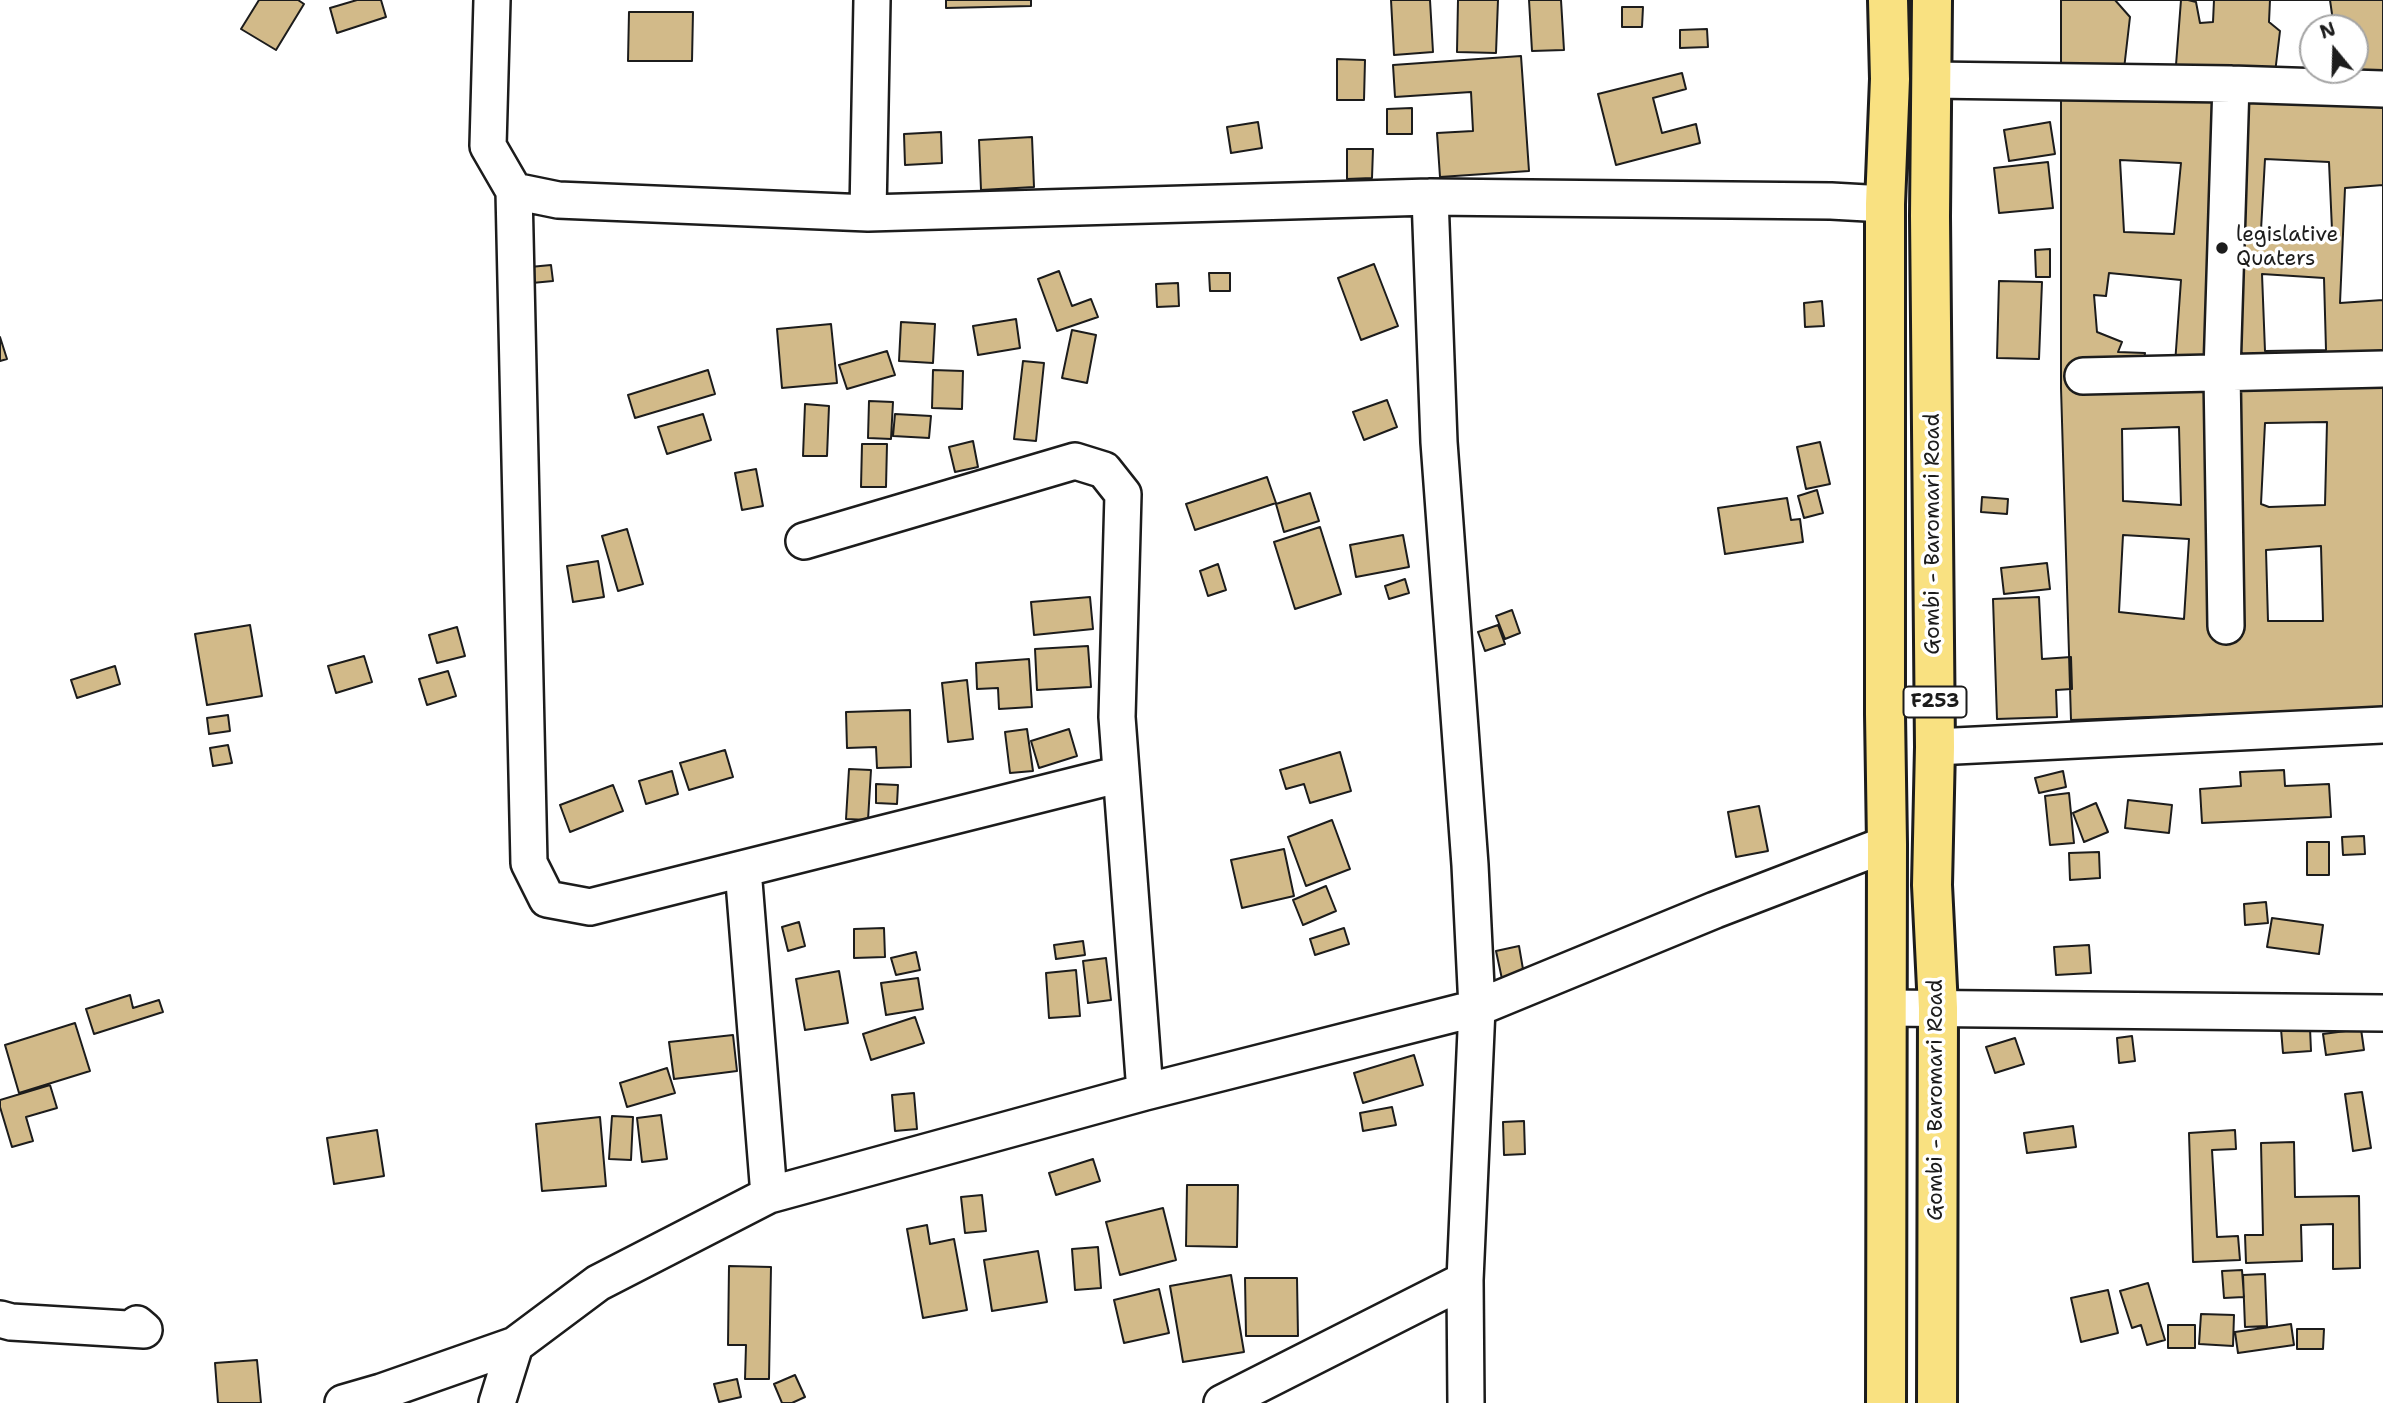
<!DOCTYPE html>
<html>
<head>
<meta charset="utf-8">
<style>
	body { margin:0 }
	#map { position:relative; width:2383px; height:1403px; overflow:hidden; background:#fff; font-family:"Shantell Sans",sans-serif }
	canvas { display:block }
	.north { position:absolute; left:2299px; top:14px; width:70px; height:70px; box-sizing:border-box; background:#fff; border:2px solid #a4a4a4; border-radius:50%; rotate:341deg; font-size:19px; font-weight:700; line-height:28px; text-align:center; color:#1c1c1c }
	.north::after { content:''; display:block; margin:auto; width:24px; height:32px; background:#1c1c1c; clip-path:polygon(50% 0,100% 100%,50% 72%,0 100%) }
</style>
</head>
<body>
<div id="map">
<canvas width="2383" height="1403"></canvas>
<div class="north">N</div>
</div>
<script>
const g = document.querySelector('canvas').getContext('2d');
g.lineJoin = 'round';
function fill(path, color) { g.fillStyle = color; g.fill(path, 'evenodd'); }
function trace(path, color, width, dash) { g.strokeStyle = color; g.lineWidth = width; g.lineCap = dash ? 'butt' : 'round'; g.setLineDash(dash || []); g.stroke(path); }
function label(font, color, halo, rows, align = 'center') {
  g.font = font + ' "Shantell Sans",sans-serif'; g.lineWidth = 7; g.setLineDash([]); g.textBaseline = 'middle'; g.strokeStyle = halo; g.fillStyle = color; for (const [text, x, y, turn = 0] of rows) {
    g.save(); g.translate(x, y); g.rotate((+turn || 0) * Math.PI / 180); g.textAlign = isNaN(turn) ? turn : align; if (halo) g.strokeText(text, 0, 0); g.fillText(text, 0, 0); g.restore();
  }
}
const building = new Path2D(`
	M 259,0 L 298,0 L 304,4 L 276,50 L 241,29 Z
	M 357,0 L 381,0 L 386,17 L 337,33 L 330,8 Z
	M 946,0 L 1031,0 L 1031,6 L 946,8 Z
	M 1391,0 L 1430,0 L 1433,52 L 1394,55 Z
	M 1458,0 L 1498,0 L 1496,53 L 1457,52 Z
	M 1529,0 L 1561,0 L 1564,50 L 1532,51 Z
	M 2061,0 L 2383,0 L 2383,708 L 2071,720 L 2061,388 ZM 2313,28 L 2355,28 L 2355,70 L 2313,70 Z
	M 2115,0 L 2181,0 L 2176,65 L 2124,69 L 2130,17 Z
	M 2188,0 L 2214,0 L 2213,22 L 2200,23 L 2196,2 Z
	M 2270,0 L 2330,0 L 2334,28 L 2313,28 L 2313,68 L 2275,73 L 2280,31 L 2269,22 Z
	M 1622,7 L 1643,7 L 1642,27 L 1622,27 Z
	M 629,12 L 693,12 L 692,61 L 628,61 Z
	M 1707,29 L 1708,47 L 1680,48 L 1680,30 Z
	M 1521,56 L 1529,171 L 1440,177 L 1437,133 L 1473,131 L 1471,92 L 1395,97 L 1393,65 Z
	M 1337,59 L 1365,60 L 1364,100 L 1337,100 Z
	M 1682,73 L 1686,89 L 1653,98 L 1662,133 L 1696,124 L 1700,143 L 1616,165 L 1598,94 Z
	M 1412,108 L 1412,134 L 1387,134 L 1387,109 Z
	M 1258,122 L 1262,148 L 1231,153 L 1227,127 Z
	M 2050,122 L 2055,154 L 2009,161 L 2004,130 Z
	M 941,132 L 942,163 L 905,165 L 904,134 Z
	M 1032,137 L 1034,187 L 981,190 L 979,140 Z
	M 1347,149 L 1373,149 L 1372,178 L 1347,179 Z
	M 2265,159 L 2329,162 L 2332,230 L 2261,230 Z
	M 2120,160 L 2181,163 L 2174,234 L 2124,232 Z
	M 2048,162 L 2053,208 L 1999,213 L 1994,168 Z
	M 2383,185 L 2383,300 L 2340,303 L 2345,188 Z
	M 2050,249 L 2050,277 L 2036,277 L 2035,250 Z
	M 1374,264 L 1398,326 L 1361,340 L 1338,278 Z
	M 551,265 L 553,281 L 532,283 L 530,267 Z
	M 1059,271 L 1072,306 L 1091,299 L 1098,317 L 1057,331 L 1038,279 Z
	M 1209,273 L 1230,273 L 1230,291 L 1210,291 Z
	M 2109,273 L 2181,280 L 2175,364 L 2143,367 L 2145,353 L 2118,352 L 2122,342 L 2097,332 L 2094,295 L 2106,296 Z
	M 2262,274 L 2324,278 L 2326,350 L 2265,351 Z
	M 1999,281 L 2042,282 L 2039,359 L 1997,358 Z
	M 1178,283 L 1179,306 L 1157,307 L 1156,284 Z
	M 1822,301 L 1824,326 L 1805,327 L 1804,303 Z
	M 1016,319 L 1020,348 L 978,355 L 973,326 Z
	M 901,322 L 935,324 L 933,363 L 899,361 Z
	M 831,324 L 837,383 L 782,388 L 777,329 Z
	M 1072,330 L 1096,335 L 1087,383 L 1062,378 Z
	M 0,337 L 7,359 L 0,361 Z
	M 887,351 L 895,375 L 847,389 L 839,365 Z
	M 1023,361 L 1044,363 L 1036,441 L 1014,439 Z
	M 708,370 L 715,394 L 635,418 L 628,395 Z
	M 933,370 L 963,371 L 962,409 L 932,408 Z
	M 1387,400 L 1397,427 L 1364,440 L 1353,412 Z
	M 869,401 L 893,402 L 891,439 L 868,438 Z
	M 805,404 L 829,406 L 827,456 L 803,456 Z
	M 703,414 L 711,440 L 667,454 L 658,427 Z
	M 895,414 L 931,416 L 929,438 L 893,436 Z
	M 2327,422 L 2325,505 L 2269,507 L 2261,504 L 2265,423 Z
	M 2179,427 L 2181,505 L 2123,501 L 2122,429 Z
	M 973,441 L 978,467 L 955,472 L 949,447 Z
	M 1820,442 L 1830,484 L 1806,489 L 1797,447 Z
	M 862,444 L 887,444 L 886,487 L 861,487 Z
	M 756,469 L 763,506 L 742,510 L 735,473 Z
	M 1267,477 L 1276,503 L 1195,530 L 1186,504 Z
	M 1817,490 L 1823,513 L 1804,518 L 1798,496 Z
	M 1310,493 L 1319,521 L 1284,532 L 1276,504 Z
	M 1982,497 L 2008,499 L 2007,514 L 1981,512 Z
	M 1787,498 L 1791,520 L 1800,519 L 1803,542 L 1725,554 L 1718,508 Z
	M 1320,527 L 1341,594 L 1295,609 L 1274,542 Z
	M 627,529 L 643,584 L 618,591 L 602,536 Z
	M 1403,535 L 1409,567 L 1356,577 L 1350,545 Z
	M 2123,535 L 2189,539 L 2184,619 L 2119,612 Z
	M 2321,546 L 2323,621 L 2268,621 L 2266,550 Z
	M 598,561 L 604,597 L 573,602 L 567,566 Z
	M 2047,563 L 2050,589 L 2004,594 L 2001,568 Z
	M 1218,564 L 1226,590 L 1208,596 L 1200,571 Z
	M 1405,579 L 1409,593 L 1389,599 L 1385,586 Z
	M 1090,597 L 1093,629 L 1034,635 L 1031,602 Z
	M 2039,597 L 2042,659 L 2071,657 L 2072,689 L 2056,690 L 2057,717 L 1997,719 L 1993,599 Z
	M 1512,610 L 1520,633 L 1505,639 L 1496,616 Z
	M 250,625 L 262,696 L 207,705 L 195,634 Z
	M 1498,625 L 1505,644 L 1485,651 L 1478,632 Z
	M 457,627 L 465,656 L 437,663 L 429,635 Z
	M 1088,646 L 1091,687 L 1037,690 L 1035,649 Z
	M 364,656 L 372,682 L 336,693 L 328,666 Z
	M 1029,659 L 1032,707 L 999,709 L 998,688 L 977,689 L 976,663 Z
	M 115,666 L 120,684 L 77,698 L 71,680 Z
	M 448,671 L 456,696 L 427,705 L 419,679 Z
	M 967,680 L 973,739 L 948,742 L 942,683 Z
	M 910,710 L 911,767 L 877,768 L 876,747 L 847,748 L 846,712 Z
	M 228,715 L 230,731 L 209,734 L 207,718 Z
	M 1027,729 L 1033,771 L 1010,773 L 1005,732 Z
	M 1069,729 L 1077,756 L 1039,768 L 1031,741 Z
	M 228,745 L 232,763 L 213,766 L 210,748 Z
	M 725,750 L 733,777 L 689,790 L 680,763 Z
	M 1340,752 L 1351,791 L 1310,803 L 1304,784 L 1286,789 L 1280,770 Z
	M 849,769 L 871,770 L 868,820 L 846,819 Z
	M 2284,770 L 2285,786 L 2329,784 L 2331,817 L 2202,823 L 2200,789 L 2241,786 L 2240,772 Z
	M 672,771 L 678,794 L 646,804 L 639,781 Z
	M 2063,771 L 2066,787 L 2039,793 L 2035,778 Z
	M 876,784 L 898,785 L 897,804 L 876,803 Z
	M 613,785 L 623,811 L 570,832 L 560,805 Z
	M 2069,793 L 2074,843 L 2050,845 L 2045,796 Z
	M 2128,800 L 2172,805 L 2169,833 L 2125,828 Z
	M 2096,803 L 2108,832 L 2084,842 L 2073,813 Z
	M 1759,806 L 1768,851 L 1736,857 L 1728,812 Z
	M 1332,820 L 1350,869 L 1306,886 L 1288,837 Z
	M 2364,836 L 2365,854 L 2343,855 L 2342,837 Z
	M 2307,842 L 2329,842 L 2329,875 L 2307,875 Z
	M 1284,849 L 1294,896 L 1242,908 L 1231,860 Z
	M 2099,852 L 2100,878 L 2070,880 L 2069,853 Z
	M 1326,886 L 1336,911 L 1303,925 L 1293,900 Z
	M 2266,902 L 2268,923 L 2245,925 L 2244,904 Z
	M 2272,918 L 2323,925 L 2319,954 L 2267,947 Z
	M 799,922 L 805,946 L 788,951 L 782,927 Z
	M 884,928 L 885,957 L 854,958 L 854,929 Z
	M 1344,928 L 1349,944 L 1315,955 L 1310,939 Z
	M 1083,941 L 1085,955 L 1056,959 L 1054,945 Z
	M 2089,945 L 2091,973 L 2056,975 L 2054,947 Z
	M 1519,946 L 1524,975 L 1502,979 L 1496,951 Z
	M 916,952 L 920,970 L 896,975 L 891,958 Z
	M 1106,958 L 1111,1000 L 1088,1003 L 1083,961 Z
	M 1076,970 L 1080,1016 L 1049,1018 L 1046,973 Z
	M 839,971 L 848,1023 L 805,1030 L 796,979 Z
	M 918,978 L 923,1009 L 886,1015 L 881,983 Z
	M 130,995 L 133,1008 L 159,1000 L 163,1012 L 94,1034 L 86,1009 Z
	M 915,1017 L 924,1043 L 871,1060 L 863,1034 Z
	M 75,1023 L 90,1071 L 19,1093 L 5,1045 Z
	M 2310,1028 L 2311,1051 L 2283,1053 L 2281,1029 Z
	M 2361,1029 L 2364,1050 L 2326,1055 L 2323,1034 Z
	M 733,1035 L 737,1071 L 674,1079 L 669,1042 Z
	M 2132,1036 L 2135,1061 L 2119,1063 L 2117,1038 Z
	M 2015,1038 L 2024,1064 L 1995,1073 L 1986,1047 Z
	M 1414,1055 L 1423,1085 L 1363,1103 L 1354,1073 Z
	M 667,1068 L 675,1093 L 627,1107 L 620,1083 Z
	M 50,1085 L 57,1108 L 26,1117 L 33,1141 L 12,1147 L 0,1107 L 0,1100 Z
	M 2362,1092 L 2371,1148 L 2353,1151 L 2345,1094 Z
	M 914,1093 L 917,1129 L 895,1131 L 892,1095 Z
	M 1392,1107 L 1396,1125 L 1363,1131 L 1360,1113 Z
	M 661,1115 L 667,1159 L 642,1162 L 637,1118 Z
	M 612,1116 L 633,1117 L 631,1160 L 609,1159 Z
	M 600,1117 L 606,1186 L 542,1191 L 536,1124 Z
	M 1524,1121 L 1525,1154 L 1504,1155 L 1503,1122 Z
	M 2073,1126 L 2076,1147 L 2027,1153 L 2024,1133 Z
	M 377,1130 L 384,1176 L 334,1184 L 327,1138 Z
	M 2235,1130 L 2236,1149 L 2212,1150 L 2217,1237 L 2238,1236 L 2240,1260 L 2193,1262 L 2189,1133 Z
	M 2294,1142 L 2295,1197 L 2359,1196 L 2360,1268 L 2333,1269 L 2333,1224 L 2301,1225 L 2302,1261 L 2246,1263 L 2245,1235 L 2263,1235 L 2261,1143 Z
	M 1093,1159 L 1100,1181 L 1056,1195 L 1049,1173 Z
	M 1187,1185 L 1238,1185 L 1237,1247 L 1186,1246 Z
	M 982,1195 L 986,1231 L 965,1233 L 961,1197 Z
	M 1163,1208 L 1176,1260 L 1120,1275 L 1106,1222 Z
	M 927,1225 L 930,1244 L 954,1239 L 967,1310 L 923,1318 L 907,1229 Z
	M 1098,1247 L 1101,1288 L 1075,1290 L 1072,1249 Z
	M 1038,1251 L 1047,1302 L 992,1311 L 984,1260 Z
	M 729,1266 L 771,1267 L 769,1379 L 745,1379 L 746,1345 L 728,1345 Z
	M 2242,1270 L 2244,1297 L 2224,1298 L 2222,1271 Z
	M 2265,1274 L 2267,1326 L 2245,1327 L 2243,1275 Z
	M 1231,1275 L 1244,1352 L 1183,1362 L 1170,1286 Z
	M 1245,1278 L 1297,1278 L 1298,1336 L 1246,1336 Z
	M 2148,1283 L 2165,1340 L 2147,1345 L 2141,1325 L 2132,1328 L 2120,1291 Z
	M 1159,1289 L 1169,1333 L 1124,1343 L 1114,1300 Z
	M 2108,1290 L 2118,1333 L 2081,1342 L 2071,1298 Z
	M 2201,1314 L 2234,1315 L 2233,1346 L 2199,1344 Z
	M 2291,1324 L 2294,1345 L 2238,1353 L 2235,1332 Z
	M 2168,1325 L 2195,1325 L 2195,1348 L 2168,1348 Z
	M 2297,1329 L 2324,1329 L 2323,1349 L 2297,1349 Z
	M 257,1360 L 261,1403 L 218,1403 L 215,1363 Z
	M 795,1375 L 805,1397 L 792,1403 L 782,1403 L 774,1384 Z
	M 737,1379 L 741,1397 L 719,1402 L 714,1384 Z`);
const minor = new Path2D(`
	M 492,0 L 488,146 L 514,191 L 558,200 L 868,213 L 1430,197 L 1831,201 L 1885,204
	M 1931,80 L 2231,84 L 2383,89
	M 514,191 L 529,863 L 547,899 L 590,907 L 1121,774
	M 1430,197 L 1439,442 L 1470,865 L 1477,1008 L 1465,1280 L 1466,1403
	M 868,213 L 872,0
	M 2083,376 L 2383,369
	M 804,541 L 1075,461 L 1104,470 L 1123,494 L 1117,717 L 1145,1092
	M 2226,626 L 2222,372 L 2231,84
	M 1935,747 L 2383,725
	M 743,869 L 769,1195
	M 1887,1008 L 2383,1013
	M 0,1319 L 11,1322 L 144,1330 L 137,1324
	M 343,1403 L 381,1392 L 515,1345 L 598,1283 L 769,1195 L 1145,1092 L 1477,1008 L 1715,910 L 1887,844
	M 497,1403 L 515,1345
	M 1222,1403 L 1465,1280`);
const primary = new Path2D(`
	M 1932,0 L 1930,216 L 1935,747 L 1932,885 L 1938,1008 L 1937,1403
	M 1886,1403 L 1887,844 L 1885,714 L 1885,204 L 1890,79 L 1888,0`);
const markers = [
	[2222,248,7,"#1c1c1c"]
];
const shields = [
	[1935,702,63]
];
const shieldNames = [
	["F253",1935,702]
];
const poiNames = [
	["legislative",2236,236],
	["Quaters",2236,260]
];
const streetNames = [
	["Gombi - Baromari Road",1934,534,-90],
	["Gombi - Baromari Road",1937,1100,-90]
];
fill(building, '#d2ba89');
trace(building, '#1c1c1c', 2);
trace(minor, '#1c1c1c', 40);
trace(primary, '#1c1c1c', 44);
trace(minor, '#fff', 35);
trace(primary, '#f9e181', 38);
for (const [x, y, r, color] of markers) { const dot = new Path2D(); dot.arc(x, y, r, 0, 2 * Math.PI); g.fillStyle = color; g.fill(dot); trace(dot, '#fff', 2.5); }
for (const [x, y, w] of shields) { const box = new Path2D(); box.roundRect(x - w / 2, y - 15.5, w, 31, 5); g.fillStyle = '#fff'; g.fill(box); trace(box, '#1c1c1c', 2); }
label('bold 19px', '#1c1c1c', null, shieldNames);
label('21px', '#1c1c1c', '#fff', poiNames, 'left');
label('21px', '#1c1c1c', '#fff', streetNames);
</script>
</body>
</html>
